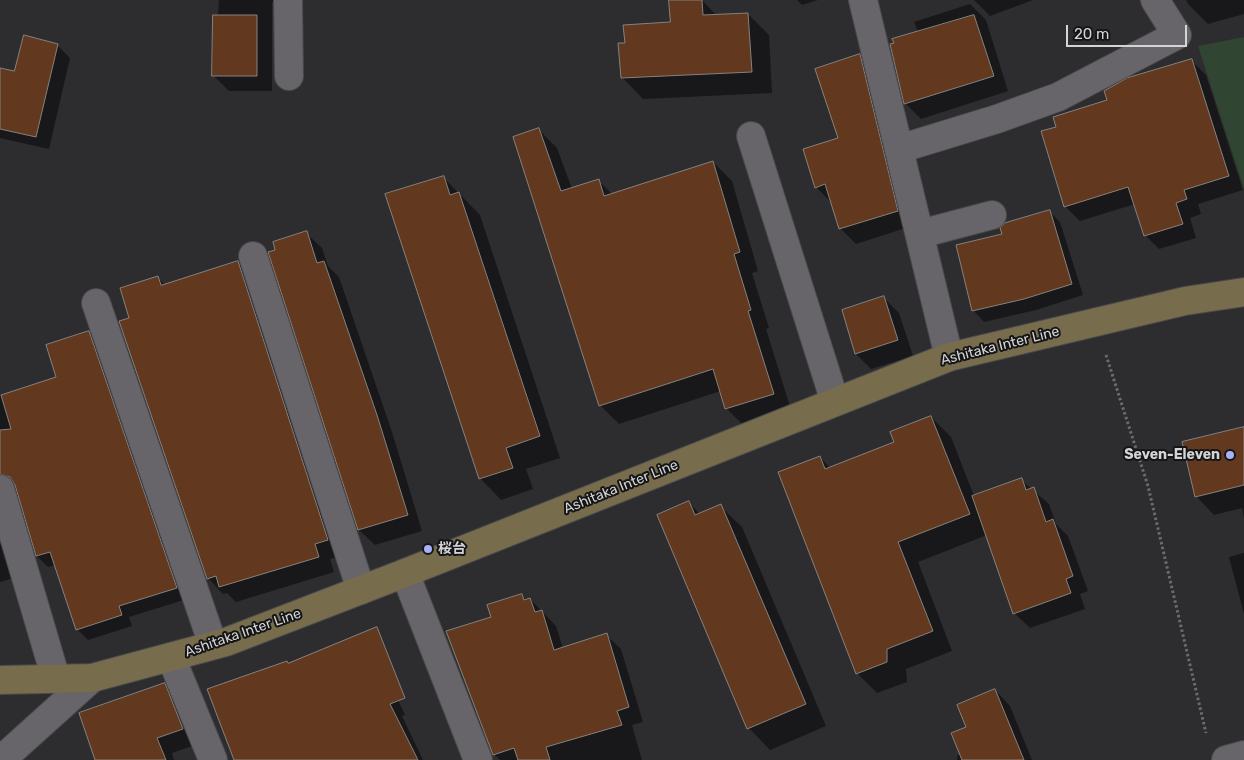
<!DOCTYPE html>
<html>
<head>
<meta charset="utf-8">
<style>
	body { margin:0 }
	#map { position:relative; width:1244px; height:760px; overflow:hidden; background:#2d2c2f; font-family:Rubik,sans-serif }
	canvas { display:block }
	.scale { position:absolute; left:1066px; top:25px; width:121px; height:22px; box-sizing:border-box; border:2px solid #d4d3d5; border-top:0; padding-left:6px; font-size:15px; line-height:18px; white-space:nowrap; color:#d4d3d5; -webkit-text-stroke:4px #151516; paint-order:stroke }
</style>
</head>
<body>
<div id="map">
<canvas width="1244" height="760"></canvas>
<div class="scale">20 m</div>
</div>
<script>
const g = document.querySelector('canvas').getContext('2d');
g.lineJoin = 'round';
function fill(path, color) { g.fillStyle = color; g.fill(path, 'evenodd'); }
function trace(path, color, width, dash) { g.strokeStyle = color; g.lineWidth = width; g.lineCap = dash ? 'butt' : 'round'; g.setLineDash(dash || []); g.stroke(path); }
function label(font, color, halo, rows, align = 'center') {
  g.font = font + ' Rubik,"Noto Sans JP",sans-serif'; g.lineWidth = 4; g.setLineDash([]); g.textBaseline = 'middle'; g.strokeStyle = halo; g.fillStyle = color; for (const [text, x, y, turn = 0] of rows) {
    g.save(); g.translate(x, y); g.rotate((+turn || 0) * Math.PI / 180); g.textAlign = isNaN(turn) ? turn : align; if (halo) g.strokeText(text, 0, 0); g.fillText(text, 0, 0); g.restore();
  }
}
const green = new Path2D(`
	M 1244,37 L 1244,189 L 1198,46 Z`);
const shadow = new Path2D(`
	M 219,0 L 283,0 L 283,2 L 272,2 L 272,91 L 229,91 L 214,76 Z
	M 702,0 L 717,16 L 748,14 L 769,35 L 772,93 L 643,99 L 622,77 L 626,44 L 671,24 Z
	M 797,0 L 818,0 L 802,5 Z
	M 974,0 L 1033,0 L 990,16 Z
	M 1186,0 L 1244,0 L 1244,14 L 1208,24 L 1188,4 Z
	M 970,4 L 986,20 L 1008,91 L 921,119 L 905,103 L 918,32 L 914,22 Z
	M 57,45 L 70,58 L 49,149 L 0,138 L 0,69 L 14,72 Z
	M 860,56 L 875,71 L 912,226 L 856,244 L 840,228 L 831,202 L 816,187 L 840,139 Z
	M 1192,61 L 1206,75 L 1243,190 L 1198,204 L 1201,214 L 1190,218 L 1196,238 L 1159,249 L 1145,235 L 1135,204 L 1080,221 L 1065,206 L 1057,127 Z
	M 539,130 L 557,148 L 572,189 L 599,181 L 613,195 L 713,162 L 732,181 L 758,271 L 752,273 L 769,328 L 766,329 L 792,413 L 745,427 L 726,408 L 721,391 L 619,424 L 600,405 Z
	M 443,177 L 480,215 L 560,458 L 526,469 L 533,489 L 501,500 L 480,478 Z
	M 1049,211 L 1060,222 L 1083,295 L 1036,310 L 984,322 L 973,310 L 1004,235 Z
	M 306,233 L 322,248 L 328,266 L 339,277 L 392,432 L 422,531 L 375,545 L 359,530 L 270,253 Z
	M 238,263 L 253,278 L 343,555 L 330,559 L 334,572 L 236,602 L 227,593 L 223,594 L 208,578 L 131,318 L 158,278 L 165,285 Z
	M 884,298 L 899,313 L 913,356 L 871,369 L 856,354 L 843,311 Z
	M 89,332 L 100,343 L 187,599 L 129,617 L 132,626 L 88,640 L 77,629 L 55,565 L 48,567 L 37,556 L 16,485 L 8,485 L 0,489 L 0,396 L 58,378 Z
	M 931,417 L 951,437 L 974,496 L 1021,480 L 1049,504 L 1056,524 L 1068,536 L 1088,591 L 1080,594 L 1085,609 L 1030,628 L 1014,613 L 987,535 L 918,562 L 952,651 L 906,669 L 907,682 L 877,693 L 857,673 L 820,457 L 830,468 L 895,442 Z
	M 1244,428 L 1244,518 L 1242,508 L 1214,515 L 1196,496 Z
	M 689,503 L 700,514 L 720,506 L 742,527 L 826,726 L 770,750 L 749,728 Z
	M 0,520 L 17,577 L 0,582 Z
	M 1244,553 L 1244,614 L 1229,557 Z
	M 522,595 L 527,600 L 530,599 L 556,626 L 563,649 L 606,635 L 621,649 L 643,722 L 632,725 L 642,760 L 500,760 L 494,754 L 493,618 Z
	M 373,647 L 405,715 L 402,716 L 423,760 L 268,760 L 288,664 Z
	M 164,684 L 180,700 L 198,744 L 172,753 L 174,760 L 96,760 Z
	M 995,690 L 1010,706 L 1032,760 L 957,760 L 957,756 L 961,754 Z`);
const building = new Path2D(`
	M 669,0 L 702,0 L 703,15 L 748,13 L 752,72 L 621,78 L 618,43 L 625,43 L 623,25 L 670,22 Z
	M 213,15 L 257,15 L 257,76 L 212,76 Z
	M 974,15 L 994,76 L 904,104 L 890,44 L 894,43 L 892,39 Z
	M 24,35 L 58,44 L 36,137 L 0,129 L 0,68 L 14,71 Z
	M 860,54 L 898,211 L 839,229 L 825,184 L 815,188 L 803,149 L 838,138 L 815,69 Z
	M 1192,59 L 1229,176 L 1184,190 L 1187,199 L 1176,203 L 1183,224 L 1144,236 L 1128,187 L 1064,207 L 1041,131 L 1056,127 L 1053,117 L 1107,100 L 1104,91 L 1127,78 Z
	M 539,128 L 561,191 L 599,179 L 604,196 L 713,161 L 740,252 L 734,254 L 751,310 L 748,311 L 774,394 L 725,409 L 713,369 L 599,406 L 513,137 Z
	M 444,176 L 450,195 L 459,192 L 540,436 L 506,448 L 513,468 L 479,479 L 385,194 Z
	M 1050,210 L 1072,284 L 1024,299 L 972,311 L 956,245 L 1002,234 L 1000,228 L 1005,223 Z
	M 307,231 L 317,263 L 324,261 L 377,415 L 408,515 L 358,530 L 268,252 L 275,250 L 273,242 Z
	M 238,261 L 328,540 L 315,544 L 319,557 L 219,587 L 216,576 L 207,579 L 119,321 L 129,318 L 120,288 L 158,276 L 161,285 Z
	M 884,296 L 898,340 L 855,354 L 842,310 Z
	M 89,331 L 177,588 L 119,606 L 122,615 L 76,630 L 50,552 L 36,556 L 15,485 L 10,477 L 0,474 L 0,430 L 11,429 L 1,395 L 56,377 L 46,345 Z
	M 931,416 L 970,514 L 898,542 L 933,631 L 887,649 L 887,662 L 856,674 L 778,472 L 820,456 L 825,469 L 894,442 L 890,432 Z
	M 1244,427 L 1244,485 L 1195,497 L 1182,442 Z
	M 1022,478 L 1026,490 L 1034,487 L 1046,522 L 1053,519 L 1073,576 L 1066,579 L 1071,593 L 1013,614 L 972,496 Z
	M 689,501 L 695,515 L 721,504 L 806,704 L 747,729 L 657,515 Z
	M 522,594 L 524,600 L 530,598 L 535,612 L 542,610 L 554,650 L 607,633 L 629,707 L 617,711 L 622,725 L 546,747 L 550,760 L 518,760 L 514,748 L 493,755 L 446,631 L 491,617 L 487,605 Z
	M 377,627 L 405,698 L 390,704 L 418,760 L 234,760 L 207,689 L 287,661 L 288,663 Z
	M 165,683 L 183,729 L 157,738 L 166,760 L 95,760 L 79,713 Z
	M 995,689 L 1024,760 L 962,760 L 951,733 L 966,727 L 957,705 Z`);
const path = new Path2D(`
	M 1106,355 L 1148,486 L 1206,733`);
const minor = new Path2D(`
	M 288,0 L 289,76
	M 863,0 L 949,357
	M 751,136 L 835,402
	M 899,149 L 997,119 L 1058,97 L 1177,35 L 1155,0
	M 920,234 L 992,215
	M 253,256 L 361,590
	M 96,303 L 213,645
	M 0,489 L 56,679
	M 405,573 L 478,760
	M 171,657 L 213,760
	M 1,760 L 92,678
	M 1226,760 L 1244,755`);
const secondary = new Path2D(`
	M 0,680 L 92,678 L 226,642 L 405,573 L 949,357 L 1185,301 L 1244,292`);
const markers = [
	[1230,455,5,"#a9b0fc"],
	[428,549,5,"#a9b0fc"]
];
const streetNames = [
	["Ashitaka Inter Line",1000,346,-14],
	["Ashitaka Inter Line",621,487,-22],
	["Ashitaka Inter Line",243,633,-19]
];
const poiNames = [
	["Seven-Eleven",1220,455],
	["桜台",438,549,"left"]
];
fill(green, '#314632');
fill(shadow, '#0007');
fill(building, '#62391e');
trace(building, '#85827f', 1);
trace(minor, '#4a494c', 30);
trace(secondary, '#4a494c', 30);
trace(path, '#6c6b6d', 3, [2.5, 2.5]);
trace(minor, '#676569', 28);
trace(secondary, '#776d4c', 28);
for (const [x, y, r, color] of markers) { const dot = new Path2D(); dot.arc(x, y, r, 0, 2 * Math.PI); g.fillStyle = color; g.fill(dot); trace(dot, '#151516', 2); }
label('14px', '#d4d3d5', '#151516', streetNames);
label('bold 14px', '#d4d3d5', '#151516', poiNames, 'right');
</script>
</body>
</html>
